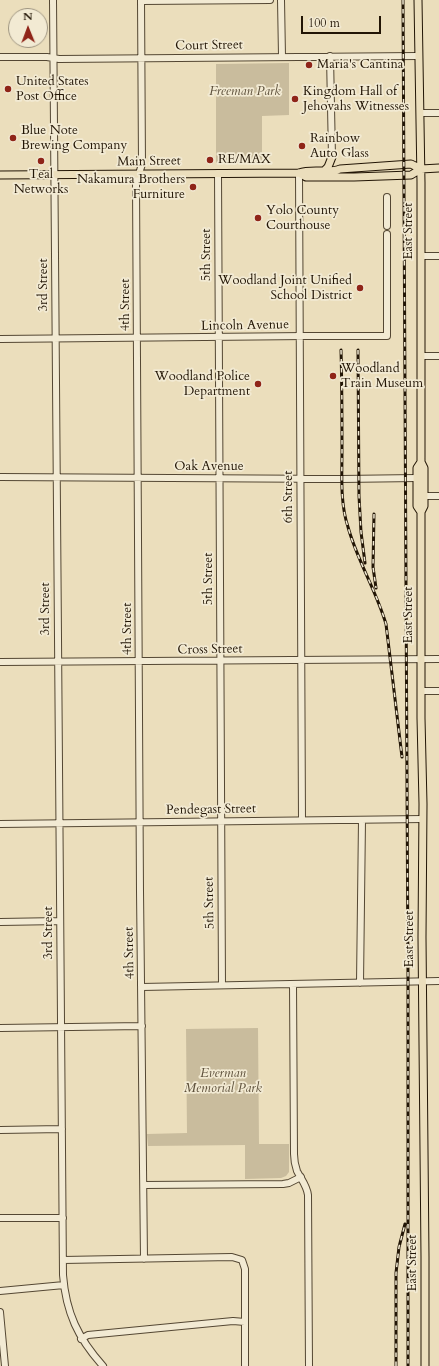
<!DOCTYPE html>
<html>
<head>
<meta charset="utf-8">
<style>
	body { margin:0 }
	#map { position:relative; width:439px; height:1366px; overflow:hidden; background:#ebdebc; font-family:Cardo,serif }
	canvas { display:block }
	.north { position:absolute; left:8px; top:8px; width:40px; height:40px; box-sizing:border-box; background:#f2ead3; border:1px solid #9f9581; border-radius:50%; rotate:359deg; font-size:11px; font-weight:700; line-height:16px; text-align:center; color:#221505 }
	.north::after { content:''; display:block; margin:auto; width:14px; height:18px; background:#8f2418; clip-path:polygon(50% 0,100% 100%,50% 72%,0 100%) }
	.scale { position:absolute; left:301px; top:16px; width:80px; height:18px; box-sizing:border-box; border:2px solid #221505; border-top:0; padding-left:5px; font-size:12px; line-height:14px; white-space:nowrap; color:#221505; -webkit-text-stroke:3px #f2ead3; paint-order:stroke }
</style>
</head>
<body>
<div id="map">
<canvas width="439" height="1366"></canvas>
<div class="north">N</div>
<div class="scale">100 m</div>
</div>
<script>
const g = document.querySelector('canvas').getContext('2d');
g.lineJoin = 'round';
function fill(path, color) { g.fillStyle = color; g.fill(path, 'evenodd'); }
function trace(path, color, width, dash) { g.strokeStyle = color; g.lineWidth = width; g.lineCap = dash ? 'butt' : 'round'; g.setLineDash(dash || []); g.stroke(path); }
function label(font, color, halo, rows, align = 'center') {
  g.font = font + ' Cardo,serif'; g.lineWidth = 3.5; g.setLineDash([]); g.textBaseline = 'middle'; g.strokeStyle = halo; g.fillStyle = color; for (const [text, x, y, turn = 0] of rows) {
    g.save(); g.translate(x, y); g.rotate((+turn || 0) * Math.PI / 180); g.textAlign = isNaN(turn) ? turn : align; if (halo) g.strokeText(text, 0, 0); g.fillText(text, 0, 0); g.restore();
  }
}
const green = new Path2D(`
	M 289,63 L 289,115 L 262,116 L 262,163 L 216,163 L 216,64 Z
	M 258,1028 L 259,1144 L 289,1144 L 289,1172 L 286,1176 L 281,1178 L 245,1179 L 245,1145 L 148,1146 L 147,1134 L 187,1133 L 186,1029 Z`);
const minor = new Path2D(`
	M 53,0 L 63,1275 C 66,1313 78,1338 103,1366
	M 141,0 L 142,164 L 136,184 L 140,891 L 144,1259
	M 281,0 L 282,56
	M 141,1 L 270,0
	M 330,56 L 332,157
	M 0,57 L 47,57 L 59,59 L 418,56
	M 420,113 L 439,113
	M 218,173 L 222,985
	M 299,173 L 302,820
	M 387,197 L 387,226
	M 421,256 L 439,256
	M 0,339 L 306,336 L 387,336 L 387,234
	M 421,356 L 439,356
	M 0,477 L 342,479 L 417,478
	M 424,496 L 439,496
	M 0,662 L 439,659
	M 421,691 L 439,691
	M 0,824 L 423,819
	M 0,922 L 60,921
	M 360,983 L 362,820
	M 293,984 L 294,1154 C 294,1160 295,1165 297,1171 C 301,1179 307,1186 308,1195 L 309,1366
	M 142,987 L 439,981
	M 0,1028 L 142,1026
	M 0,1130 L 62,1129
	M 144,1185 L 283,1184 L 289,1183 L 301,1177
	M 0,1218 L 63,1218
	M 63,1260 L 232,1257 L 242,1260 L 245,1269 L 245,1366
	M 0,1291 L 64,1285
	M 0,1312 L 5,1366
	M 81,1339 L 88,1335 L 233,1321 L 245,1322`);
const major = new Path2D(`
	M 418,0 L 421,182 L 421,462 L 424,468 L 424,506 L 421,512 L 421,718 L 423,804 L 422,937 L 425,1257 L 425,1366
	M 325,170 L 328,167 L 332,157
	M 299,173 L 306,177 L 354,177 L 411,175 L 421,169
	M 0,175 L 299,173 C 313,168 329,174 340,169 L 411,164 L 421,169 L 439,168
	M 421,462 L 417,468 L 417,506 L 421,512`);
const rail = new Path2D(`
	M 403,0 L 408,974 L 408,1366
	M 341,350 C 342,384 342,417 342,451 C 342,476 340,503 348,527 C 357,560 376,590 386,624 L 402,757
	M 358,350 L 359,496 L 361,532 L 365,563
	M 374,514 L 373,567 L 376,588
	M 396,1366 L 396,1273 L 399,1247 L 405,1224`);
const markers = [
	[309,65,4,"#8f2418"],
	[8,89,4,"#8f2418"],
	[295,99,4,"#8f2418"],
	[13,138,4,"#8f2418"],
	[302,146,4,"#8f2418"],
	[210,160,4,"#8f2418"],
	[41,161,4,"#8f2418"],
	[193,187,4,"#8f2418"],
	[258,218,4,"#8f2418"],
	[360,288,4,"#8f2418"],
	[333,376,4,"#8f2418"],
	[258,384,4,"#8f2418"]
];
const streetNames = [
	["Court Street",209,46,-1],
	["Main Street",149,162,-1],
	["East Street",409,231,-90],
	["5th Street",207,255,-90],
	["3rd Street",44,285,-90],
	["4th Street",126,305,-90],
	["Lincoln Avenue",245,326,-1],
	["Oak Avenue",209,467],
	["6th Street",289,497,-90],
	["5th Street",209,579,-90],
	["3rd Street",46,609,-90],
	["East Street",409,615,-90],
	["4th Street",128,629,-90],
	["Cross Street",210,650,-1],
	["Pendegast Street",211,810,-1],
	["5th Street",210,903,-91],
	["3rd Street",49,933,-90],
	["East Street",410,939,-90],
	["4th Street",130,953,-91],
	["East Street",413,1263,-90]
];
const poiNames = [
	["Maria's Cantina",317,65],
	["United States",16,82],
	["Post Office",16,97],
	["Kingdom Hall of",303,92],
	["Jehovahs Witnesses",303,107],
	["Blue Note",21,131],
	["Brewing Company",21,146],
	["Rainbow",310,139],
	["Auto Glass",310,154],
	["RE/MAX",218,160],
	["Teal",41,175,"center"],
	["Networks",41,190,"center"],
	["Nakamura Brothers",185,180,"right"],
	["Furniture",185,195,"right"],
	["Yolo County",266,211],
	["Courthouse",266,226],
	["Woodland Joint Unified",352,281,"right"],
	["School District",352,296,"right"],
	["Woodland",341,369],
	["Train Museum",341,384],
	["Woodland Police",250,377,"right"],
	["Department",250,392,"right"]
];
const parkNames = [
	["Freeman Park",245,92],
	["Everman",223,1074],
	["Memorial Park",223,1089]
];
fill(green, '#c9bc9d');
trace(minor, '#544733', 8);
trace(major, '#221505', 9);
trace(minor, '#f2ead3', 6);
trace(major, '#ebdebc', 7);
trace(rail, '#221505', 3);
trace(rail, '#f2ead3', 1.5, [4.5]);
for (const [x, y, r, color] of markers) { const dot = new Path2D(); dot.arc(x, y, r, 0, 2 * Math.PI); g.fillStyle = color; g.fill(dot); trace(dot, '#f2ead3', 1.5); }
label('13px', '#221505', '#f2ead3', streetNames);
label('13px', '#221505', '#f2ead3', poiNames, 'left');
label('italic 13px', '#5c4f3a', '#f2ead3', parkNames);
</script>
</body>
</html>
